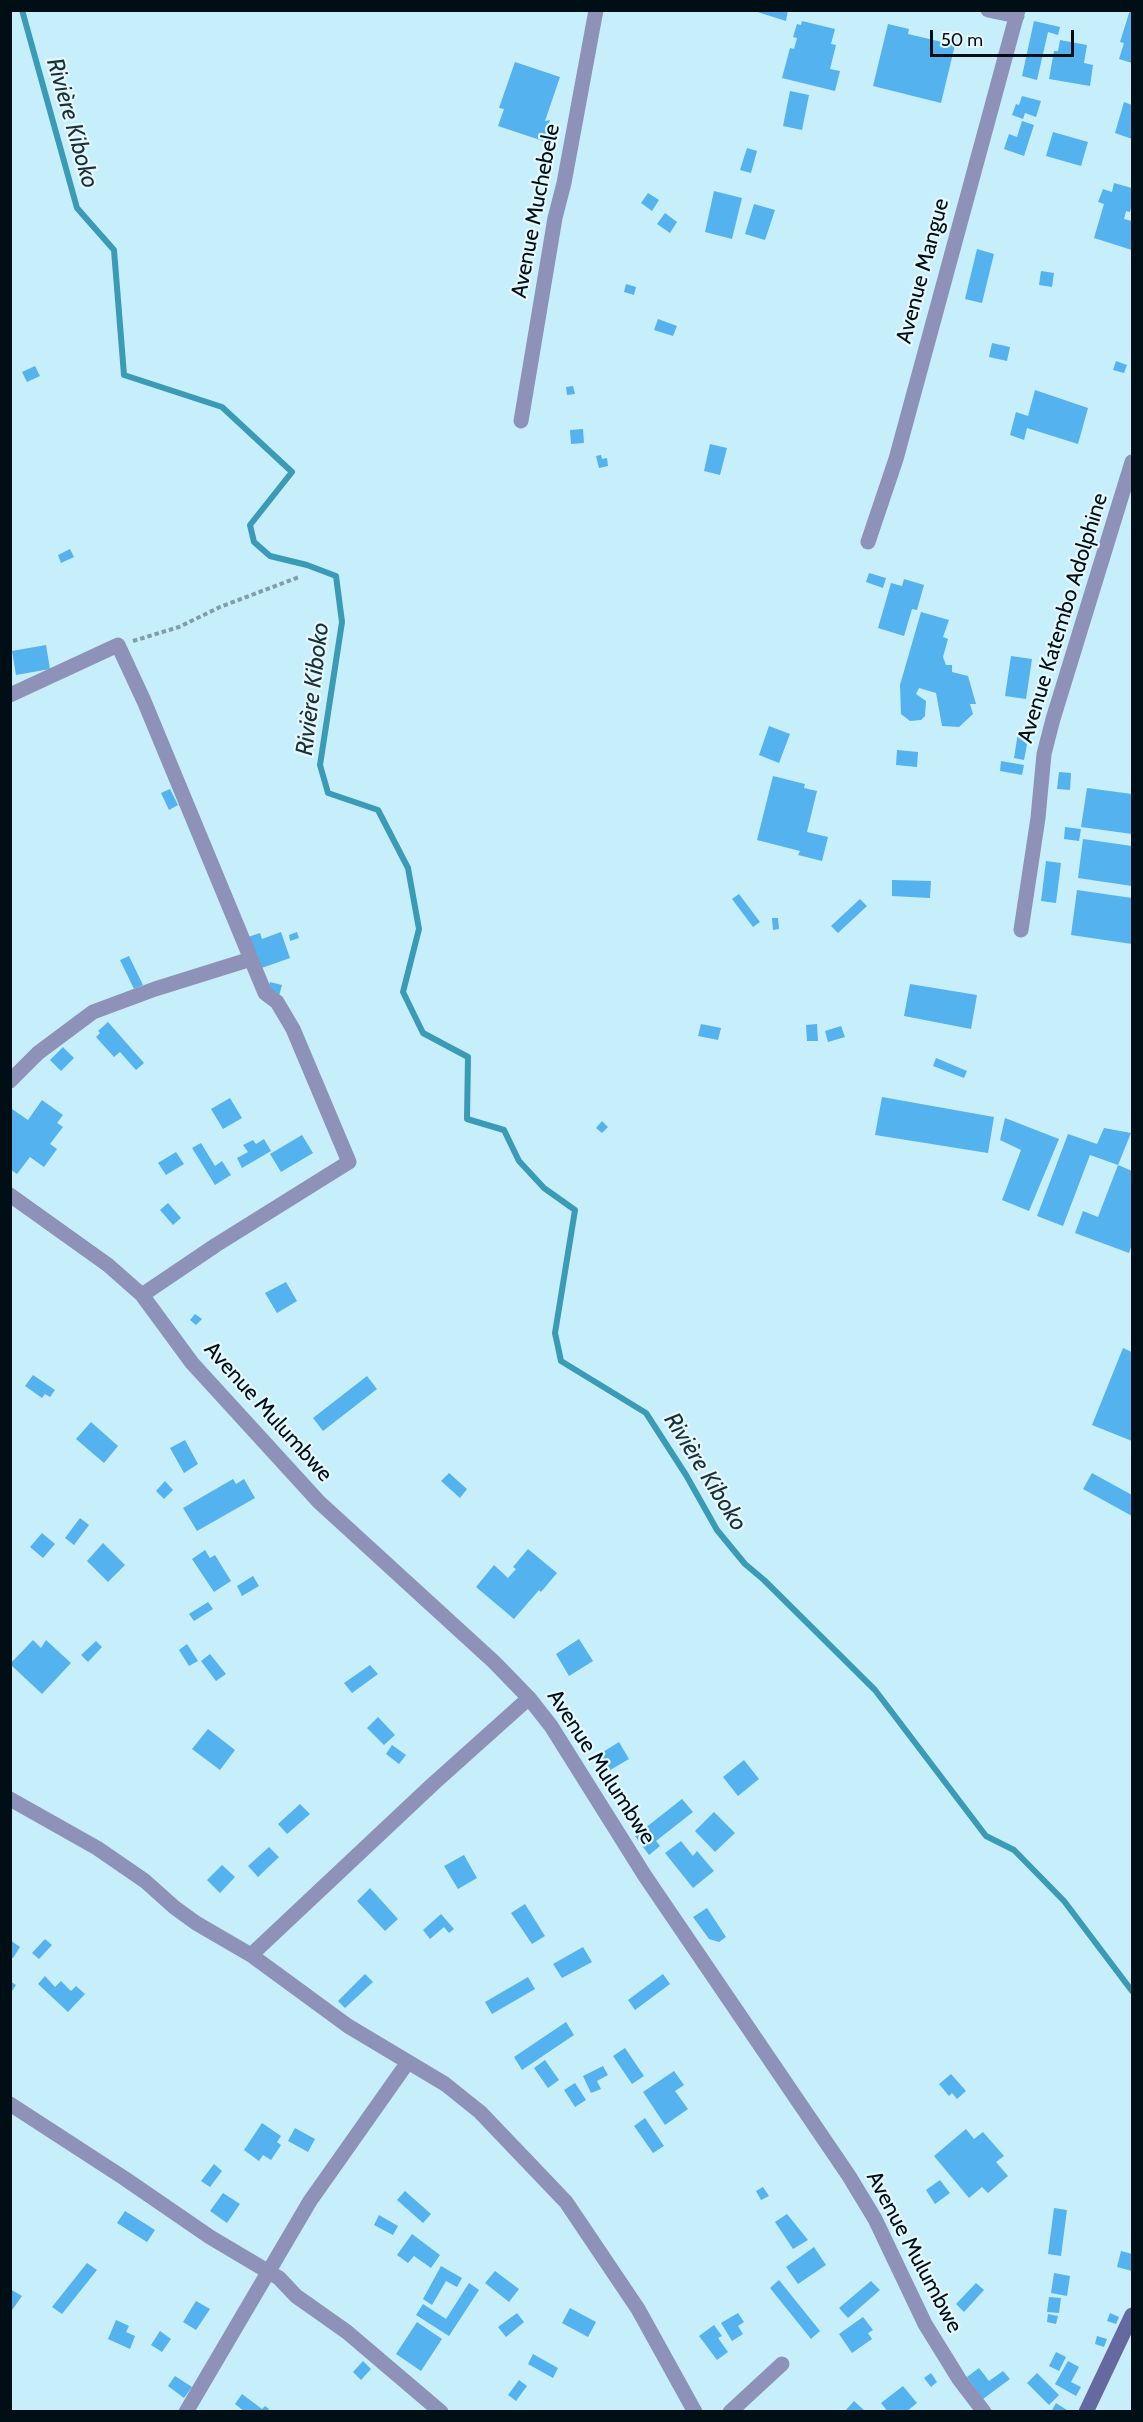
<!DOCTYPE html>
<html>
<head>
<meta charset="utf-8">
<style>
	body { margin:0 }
	#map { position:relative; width:1143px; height:2422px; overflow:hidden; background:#c7eefb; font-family:Cabin,sans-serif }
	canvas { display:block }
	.frame { position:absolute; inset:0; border:12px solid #000f16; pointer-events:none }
	.scale { position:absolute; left:930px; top:30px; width:144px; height:27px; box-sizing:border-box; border:3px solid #000f16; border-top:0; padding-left:8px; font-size:18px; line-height:21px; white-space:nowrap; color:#000f16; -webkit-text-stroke:4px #e5f8fe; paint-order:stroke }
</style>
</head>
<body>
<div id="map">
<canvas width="1143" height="2422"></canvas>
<div class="frame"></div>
<div class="scale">50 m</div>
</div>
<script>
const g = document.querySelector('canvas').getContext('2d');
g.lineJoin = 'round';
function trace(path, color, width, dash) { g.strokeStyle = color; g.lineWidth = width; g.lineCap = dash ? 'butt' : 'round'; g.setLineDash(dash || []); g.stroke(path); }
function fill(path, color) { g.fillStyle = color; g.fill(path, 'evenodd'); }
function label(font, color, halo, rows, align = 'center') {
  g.font = font + ' Cabin,sans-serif'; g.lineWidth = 4.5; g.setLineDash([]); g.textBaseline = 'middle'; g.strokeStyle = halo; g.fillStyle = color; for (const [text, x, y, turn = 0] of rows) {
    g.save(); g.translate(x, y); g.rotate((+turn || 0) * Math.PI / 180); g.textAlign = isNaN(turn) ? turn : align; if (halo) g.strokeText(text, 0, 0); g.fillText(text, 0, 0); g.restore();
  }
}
const stream = new Path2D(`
	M 22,10 L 77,208 L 114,250 L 124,375 L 222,407 L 292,472 L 250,525 L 254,542 L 270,556 L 307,565 L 336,576 L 342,622 L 320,765 L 328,793 L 378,810 L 408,868 L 419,929 L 403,992 L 423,1033 L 468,1057 L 467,1119 L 504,1130 L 519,1161 L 544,1188 L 575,1210 L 555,1333 L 561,1361 L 646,1413 L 686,1475 L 717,1530 L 745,1564 L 764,1580 L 875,1690 L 986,1836 L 1014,1850 L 1064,1901 L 1132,1991`);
const building = new Path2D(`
	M 751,10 L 788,10 L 786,21 Z
	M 1130,10 L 1132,10 L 1132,63 L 1119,59 L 1124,43 L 1120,42 Z
	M 802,21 L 835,29 L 831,44 L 836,45 L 830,69 L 840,71 L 835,91 L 782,78 L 790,48 L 794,49 L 797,38 L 793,37 L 797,24 L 801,25 Z
	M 1034,21 L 1060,27 L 1058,35 L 1048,32 L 1037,80 L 1022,76 Z
	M 888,24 L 909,29 L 908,34 L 955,45 L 941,103 L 873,86 Z
	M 1060,40 L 1087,45 L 1084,63 L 1093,65 L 1090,86 L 1049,79 L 1054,51 L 1058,51 Z
	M 515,62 L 560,77 L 545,121 L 550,120 L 543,141 L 498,126 L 504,109 L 499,108 Z
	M 790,91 L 809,95 L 802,130 L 783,126 Z
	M 1022,96 L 1041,101 L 1036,117 L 1025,113 L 1023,119 L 1012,115 L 1016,104 L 1019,105 Z
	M 1124,102 L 1132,105 L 1132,139 L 1115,133 Z
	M 1022,121 L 1034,125 L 1024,156 L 1004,149 L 1009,134 L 1017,137 Z
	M 1053,132 L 1088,142 L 1081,166 L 1046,156 Z
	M 747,148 L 757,151 L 751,173 L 740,170 Z
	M 1114,183 L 1132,188 L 1132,205 L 1130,212 L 1126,211 L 1124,219 L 1132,221 L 1132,250 L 1094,238 L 1104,204 L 1098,202 L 1103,189 L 1112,192 Z
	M 714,191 L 742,198 L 732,239 L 705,232 Z
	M 648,193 L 659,200 L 652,211 L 641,203 Z
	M 754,204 L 775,210 L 765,240 L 745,234 Z
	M 665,213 L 677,222 L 670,233 L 657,224 Z
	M 977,249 L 994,254 L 982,303 L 965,299 Z
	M 1041,271 L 1054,273 L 1052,287 L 1039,285 Z
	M 626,284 L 636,287 L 634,295 L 624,292 Z
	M 658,319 L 677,326 L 673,336 L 654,330 Z
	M 992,343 L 1010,347 L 1007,361 L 989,357 Z
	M 1116,361 L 1127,365 L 1124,373 L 1113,370 Z
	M 35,366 L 40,376 L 27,382 L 22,372 Z
	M 573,386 L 575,394 L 567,395 L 566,387 Z
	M 1035,390 L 1088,408 L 1078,444 L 1027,428 L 1024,440 L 1010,435 L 1016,412 L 1028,416 Z
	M 583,429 L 584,443 L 571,444 L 570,430 Z
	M 710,444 L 727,448 L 720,475 L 704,471 Z
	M 601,455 L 602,459 L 607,458 L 608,466 L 599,468 L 596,456 Z
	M 70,549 L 74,557 L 61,563 L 58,555 Z
	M 869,573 L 886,578 L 883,588 L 866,582 Z
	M 904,579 L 924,585 L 917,610 L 912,609 L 904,636 L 878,628 L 891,583 L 902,586 Z
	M 921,612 L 949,620 L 943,637 L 948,639 L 943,657 L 946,665 L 952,665 L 952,672 L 968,676 L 976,704 L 970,704 L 973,714 L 959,727 L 942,726 L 936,693 L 919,688 L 916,694 L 926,701 L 925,716 L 921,720 L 910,721 L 901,714 L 900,685 Z
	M 46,645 L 50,669 L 16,675 L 12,651 Z
	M 1011,656 L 1032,659 L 1026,699 L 1005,696 Z
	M 769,726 L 790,734 L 779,763 L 759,755 Z
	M 1018,733 L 1029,734 L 1024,760 L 1014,758 Z
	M 897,750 L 918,752 L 917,767 L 896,765 Z
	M 1001,761 L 1024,765 L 1022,775 L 1000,771 Z
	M 1059,772 L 1071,773 L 1070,790 L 1057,789 Z
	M 773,776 L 805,784 L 804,788 L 817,791 L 807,832 L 828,837 L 822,861 L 798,855 L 800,851 L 757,840 Z
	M 1087,788 L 1132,794 L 1132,834 L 1081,827 Z
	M 170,789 L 178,805 L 169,810 L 161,793 Z
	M 1065,827 L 1081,829 L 1079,841 L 1064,839 Z
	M 1083,839 L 1132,846 L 1132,886 L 1078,878 Z
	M 1046,861 L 1061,863 L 1056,903 L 1041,901 Z
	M 892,880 L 931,881 L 930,898 L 892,896 Z
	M 1077,890 L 1132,898 L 1132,944 L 1071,935 Z
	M 739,894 L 760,922 L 753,927 L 732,899 Z
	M 860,899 L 867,906 L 838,933 L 831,926 Z
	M 772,918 L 778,918 L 779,929 L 773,930 Z
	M 281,932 L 290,958 L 256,970 L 245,938 L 260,933 L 262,939 Z
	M 297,932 L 299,938 L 290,941 L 289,935 Z
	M 129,956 L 143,985 L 134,989 L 120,960 Z
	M 270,982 L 282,985 L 279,996 L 267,993 Z
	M 910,984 L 977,995 L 971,1029 L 904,1016 Z
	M 108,1022 L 144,1063 L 136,1070 L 120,1052 L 114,1057 L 96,1037 L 100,1033 L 98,1031 Z
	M 701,1024 L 721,1028 L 718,1040 L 698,1036 Z
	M 817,1024 L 818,1041 L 807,1041 L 806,1025 Z
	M 841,1026 L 845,1037 L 828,1042 L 825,1031 Z
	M 63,1047 L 74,1058 L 61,1071 L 50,1060 Z
	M 936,1058 L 967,1071 L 964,1078 L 933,1066 Z
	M 882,1097 L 994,1117 L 988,1153 L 875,1135 Z
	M 230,1098 L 242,1118 L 223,1129 L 211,1109 Z
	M 42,1100 L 63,1115 L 57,1123 L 63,1127 L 50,1144 L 57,1149 L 44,1167 L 30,1157 L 17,1174 L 10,1169 L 10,1141 L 12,1138 L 10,1137 L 10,1111 L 12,1109 L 28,1120 Z
	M 1005,1118 L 1059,1139 L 1029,1211 L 1002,1200 L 1021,1150 L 1000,1140 Z
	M 602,1121 L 608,1127 L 602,1133 L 596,1128 Z
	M 1104,1128 L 1131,1133 L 1118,1165 L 1090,1155 L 1063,1226 L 1037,1216 L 1068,1134 L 1097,1144 Z
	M 302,1135 L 313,1153 L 281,1172 L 270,1154 Z
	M 264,1139 L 271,1151 L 242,1168 L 237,1158 L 248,1152 L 243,1145 L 253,1140 L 256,1144 Z
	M 201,1143 L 215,1166 L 222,1161 L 231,1175 L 215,1185 L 192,1148 Z
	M 176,1152 L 184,1164 L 166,1175 L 158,1163 Z
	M 1118,1165 L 1132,1171 L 1132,1244 L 1129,1253 L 1075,1233 L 1083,1211 L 1098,1217 Z
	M 168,1203 L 181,1218 L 173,1225 L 160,1210 Z
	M 286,1282 L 297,1301 L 277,1313 L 265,1293 Z
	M 195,1314 L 202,1319 L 196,1325 L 190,1320 Z
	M 1123,1348 L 1132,1352 L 1132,1441 L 1092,1425 Z
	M 33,1375 L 55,1390 L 50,1397 L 45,1394 L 42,1398 L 25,1386 Z
	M 367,1376 L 377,1389 L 323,1431 L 313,1418 Z
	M 91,1422 L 118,1446 L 104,1463 L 76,1439 Z
	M 185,1440 L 198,1464 L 184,1473 L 170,1448 Z
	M 449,1473 L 467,1489 L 460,1498 L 441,1481 Z
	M 1092,1473 L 1132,1495 L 1132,1516 L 1083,1489 Z
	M 233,1479 L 236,1484 L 244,1479 L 255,1498 L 197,1531 L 183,1508 Z
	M 165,1481 L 173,1490 L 164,1499 L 156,1491 Z
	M 80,1518 L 89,1525 L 74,1545 L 65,1538 Z
	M 42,1533 L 55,1544 L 43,1558 L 30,1547 Z
	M 103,1543 L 125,1565 L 108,1582 L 87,1561 Z
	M 528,1549 L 557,1573 L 541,1592 L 539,1590 L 514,1619 L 476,1587 L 494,1565 L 508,1578 L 516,1569 L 513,1567 Z
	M 205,1550 L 210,1558 L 215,1555 L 231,1581 L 214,1592 L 192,1559 Z
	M 253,1576 L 259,1586 L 242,1596 L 237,1586 Z
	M 208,1602 L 213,1609 L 194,1621 L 189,1614 Z
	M 579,1639 L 593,1661 L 569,1676 L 556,1654 Z
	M 33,1640 L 41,1648 L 46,1640 L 71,1663 L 42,1694 L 10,1664 Z
	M 96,1641 L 102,1647 L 88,1662 L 81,1655 Z
	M 187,1644 L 198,1661 L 189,1666 L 179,1650 Z
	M 210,1654 L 226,1674 L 216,1681 L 201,1661 Z
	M 370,1665 L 378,1674 L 352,1693 L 344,1683 Z
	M 378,1717 L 395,1735 L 384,1745 L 367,1728 Z
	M 208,1729 L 235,1750 L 220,1770 L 192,1749 Z
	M 619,1742 L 629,1759 L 605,1773 L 595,1757 Z
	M 392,1745 L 406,1755 L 399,1764 L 386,1754 Z
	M 744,1760 L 759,1779 L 738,1796 L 723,1777 Z
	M 682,1799 L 693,1812 L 656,1841 L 660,1846 L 649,1855 L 635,1836 Z
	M 300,1804 L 310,1814 L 287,1834 L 278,1824 Z
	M 714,1812 L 735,1833 L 715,1852 L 695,1831 Z
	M 681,1841 L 693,1856 L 697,1851 L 714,1871 L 693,1888 L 665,1853 Z
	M 269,1847 L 279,1857 L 258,1877 L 248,1866 Z
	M 464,1855 L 477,1878 L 458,1889 L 444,1866 Z
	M 222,1865 L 235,1877 L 220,1893 L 207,1880 Z
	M 370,1888 L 398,1919 L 385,1931 L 357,1901 Z
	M 525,1904 L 545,1936 L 532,1944 L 511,1913 Z
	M 707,1908 L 726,1937 L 719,1942 L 709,1939 L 693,1917 Z
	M 441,1914 L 454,1929 L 449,1933 L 444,1927 L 430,1939 L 423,1930 Z
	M 45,1939 L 52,1945 L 39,1959 L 32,1953 Z
	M 10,1940 L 20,1947 L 13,1958 L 10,1957 Z
	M 583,1947 L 592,1962 L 562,1978 L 553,1964 Z
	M 365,1974 L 373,1982 L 345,2008 L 338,2001 Z
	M 663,1974 L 670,1984 L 635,2010 L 628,2000 Z
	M 45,1976 L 55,1987 L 61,1981 L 71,1991 L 76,1986 L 85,1994 L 68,2012 L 38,1984 Z
	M 528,1977 L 535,1989 L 492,2014 L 485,2002 Z
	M 10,1981 L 16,1985 L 10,1994 Z
	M 566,2022 L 574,2035 L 522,2070 L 514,2057 Z
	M 625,2048 L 644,2076 L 632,2084 L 613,2056 Z
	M 545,2060 L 559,2080 L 548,2088 L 534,2068 Z
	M 603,2066 L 608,2075 L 597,2081 L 601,2089 L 591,2093 L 583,2076 Z
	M 674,2071 L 684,2085 L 675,2091 L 688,2109 L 665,2125 L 643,2092 Z
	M 951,2074 L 966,2091 L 957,2099 L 952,2093 L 949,2096 L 939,2084 Z
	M 575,2083 L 586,2100 L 575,2107 L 564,2090 Z
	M 645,2118 L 664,2146 L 653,2153 L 634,2126 Z
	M 262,2123 L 281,2136 L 277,2142 L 281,2145 L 271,2160 L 263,2155 L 259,2161 L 244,2150 Z
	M 295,2128 L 315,2139 L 308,2152 L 288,2141 Z
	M 966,2129 L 974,2139 L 983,2132 L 1004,2156 L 996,2162 L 1008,2176 L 988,2193 L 982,2187 L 969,2198 L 934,2156 Z
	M 214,2164 L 222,2171 L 210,2187 L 201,2181 Z
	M 940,2180 L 950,2193 L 935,2204 L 926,2190 Z
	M 763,2187 L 769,2196 L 761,2200 L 756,2191 Z
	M 405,2191 L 431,2214 L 423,2223 L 397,2200 Z
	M 223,2193 L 240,2204 L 227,2223 L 210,2211 Z
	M 1054,2208 L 1067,2210 L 1061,2256 L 1048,2254 Z
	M 125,2211 L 155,2230 L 147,2242 L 117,2223 Z
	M 787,2214 L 808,2240 L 793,2249 L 775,2222 Z
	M 379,2215 L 398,2226 L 393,2235 L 374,2225 Z
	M 412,2234 L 440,2255 L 431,2268 L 414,2256 L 408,2263 L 397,2255 Z
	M 814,2247 L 826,2265 L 798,2284 L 786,2267 Z
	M 1121,2251 L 1132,2254 L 1132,2271 L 1117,2267 Z
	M 87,2263 L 97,2270 L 62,2314 L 52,2307 Z
	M 441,2266 L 462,2278 L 457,2287 L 446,2281 L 432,2305 L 423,2299 Z
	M 495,2271 L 519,2289 L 509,2302 L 485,2283 Z
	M 1054,2273 L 1070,2276 L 1067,2296 L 1051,2293 Z
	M 779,2280 L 820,2331 L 811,2339 L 770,2288 Z
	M 871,2281 L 880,2290 L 848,2318 L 839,2308 Z
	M 469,2283 L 479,2290 L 449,2336 L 416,2315 L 423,2304 L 446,2319 Z
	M 976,2283 L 984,2290 L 964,2312 L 956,2304 Z
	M 10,2289 L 22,2296 L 10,2313 Z
	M 1049,2297 L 1061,2298 L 1059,2313 L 1047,2312 Z
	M 196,2301 L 210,2309 L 196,2330 L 183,2322 Z
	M 570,2308 L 596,2322 L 588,2337 L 562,2323 Z
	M 517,2313 L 524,2322 L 506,2337 L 498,2327 Z
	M 738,2313 L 744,2322 L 738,2326 L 743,2334 L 732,2341 L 721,2323 Z
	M 1110,2313 L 1119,2317 L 1116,2324 L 1107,2321 Z
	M 1048,2314 L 1058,2316 L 1056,2324 L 1047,2322 Z
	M 863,2317 L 873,2330 L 868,2333 L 872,2339 L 852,2353 L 839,2334 Z
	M 116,2320 L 129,2326 L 126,2332 L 135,2336 L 130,2349 L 108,2339 Z
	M 417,2322 L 442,2339 L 421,2371 L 396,2354 Z
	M 714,2325 L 722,2336 L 718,2338 L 728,2352 L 717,2360 L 699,2336 Z
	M 160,2331 L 171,2339 L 162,2352 L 151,2345 Z
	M 1097,2336 L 1107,2339 L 1104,2347 L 1095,2344 Z
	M 1056,2352 L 1066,2357 L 1059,2371 L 1049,2366 Z
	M 533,2354 L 558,2368 L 553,2378 L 528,2364 Z
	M 363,2361 L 371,2369 L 361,2380 L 353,2372 Z
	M 1068,2361 L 1079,2367 L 1071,2382 L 1081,2387 L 1076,2396 L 1055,2384 Z
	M 979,2368 L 989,2381 L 1003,2371 L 1010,2379 L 983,2399 L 967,2377 Z
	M 931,2373 L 937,2382 L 931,2387 L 924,2378 Z
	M 1037,2373 L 1059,2395 L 1049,2405 L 1027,2383 Z
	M 175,2376 L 192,2387 L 184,2398 L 168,2386 Z
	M 519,2380 L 527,2386 L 516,2401 L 508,2395 Z
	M 903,2386 L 917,2403 L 906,2412 L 888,2412 L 881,2403 Z
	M 242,2394 L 262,2409 L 265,2406 L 269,2409 L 267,2412 L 245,2412 L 235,2404 Z
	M 854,2401 L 866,2412 L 846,2410 Z
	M 1056,2403 L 1070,2412 L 1051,2412 Z`);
const path = new Path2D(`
	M 133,641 L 179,627 L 220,607 L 299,577`);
const minor = new Path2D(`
	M 988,10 L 1017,16
	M 521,421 L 555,218 L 564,183 L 596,10
	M 868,542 L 896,459 L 1018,10
	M 10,695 L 118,645 L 144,701 L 265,993 L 277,1002 L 293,1029 L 349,1162 L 216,1245 L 142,1295
	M 1021,930 L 1038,818 L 1044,754 L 1053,719 L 1132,462
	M 10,1081 L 38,1053 L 93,1012 L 155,989 L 251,959
	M 10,1195 L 108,1265 L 142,1295 L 192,1363 L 319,1502 L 494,1662 L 529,1698 L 551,1726 L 645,1876 L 849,2176 L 875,2219 L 925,2324 L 959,2379 L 984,2412
	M 10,1799 L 97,1848 L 145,1881 L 174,1907 L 196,1923 L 251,1955 L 348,2026 L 445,2084 L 480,2112 L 566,2202 L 638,2309 L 695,2412
	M 251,1955 L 433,1784 L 529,1698
	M 10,2104 L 124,2178 L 210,2237 L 279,2278 L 296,2296 L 347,2332 L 441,2412
	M 186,2412 L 310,2201 L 408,2062
	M 730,2412 L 782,2364`);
const secondary = new Path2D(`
	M 1086,2412 L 1132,2315`);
const streetNames = [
	["Avenue Muchebele",536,211,-79],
	["Avenue Mangue",923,271,-75],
	["Avenue Katembo Adolphine",1063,618,-73],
	["Avenue Mulumbwe",268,1412,48],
	["Avenue Mulumbwe",601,1767,57],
	["Avenue Mulumbwe",914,2252,62]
];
const waterNames = [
	["Rivière Kiboko",72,123,74],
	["Rivière Kiboko",313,689,-83],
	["Rivière Kiboko",705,1472,58]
];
trace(stream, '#3a9bb7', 6);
fill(building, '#54b2ee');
trace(path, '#809ea9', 4, [4.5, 3]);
trace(minor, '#8e92b8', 15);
trace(secondary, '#65699f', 15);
label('22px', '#000f16', '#e5f8fe', streetNames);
label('italic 24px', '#1a3037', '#e5f8fe', waterNames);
</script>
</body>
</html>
